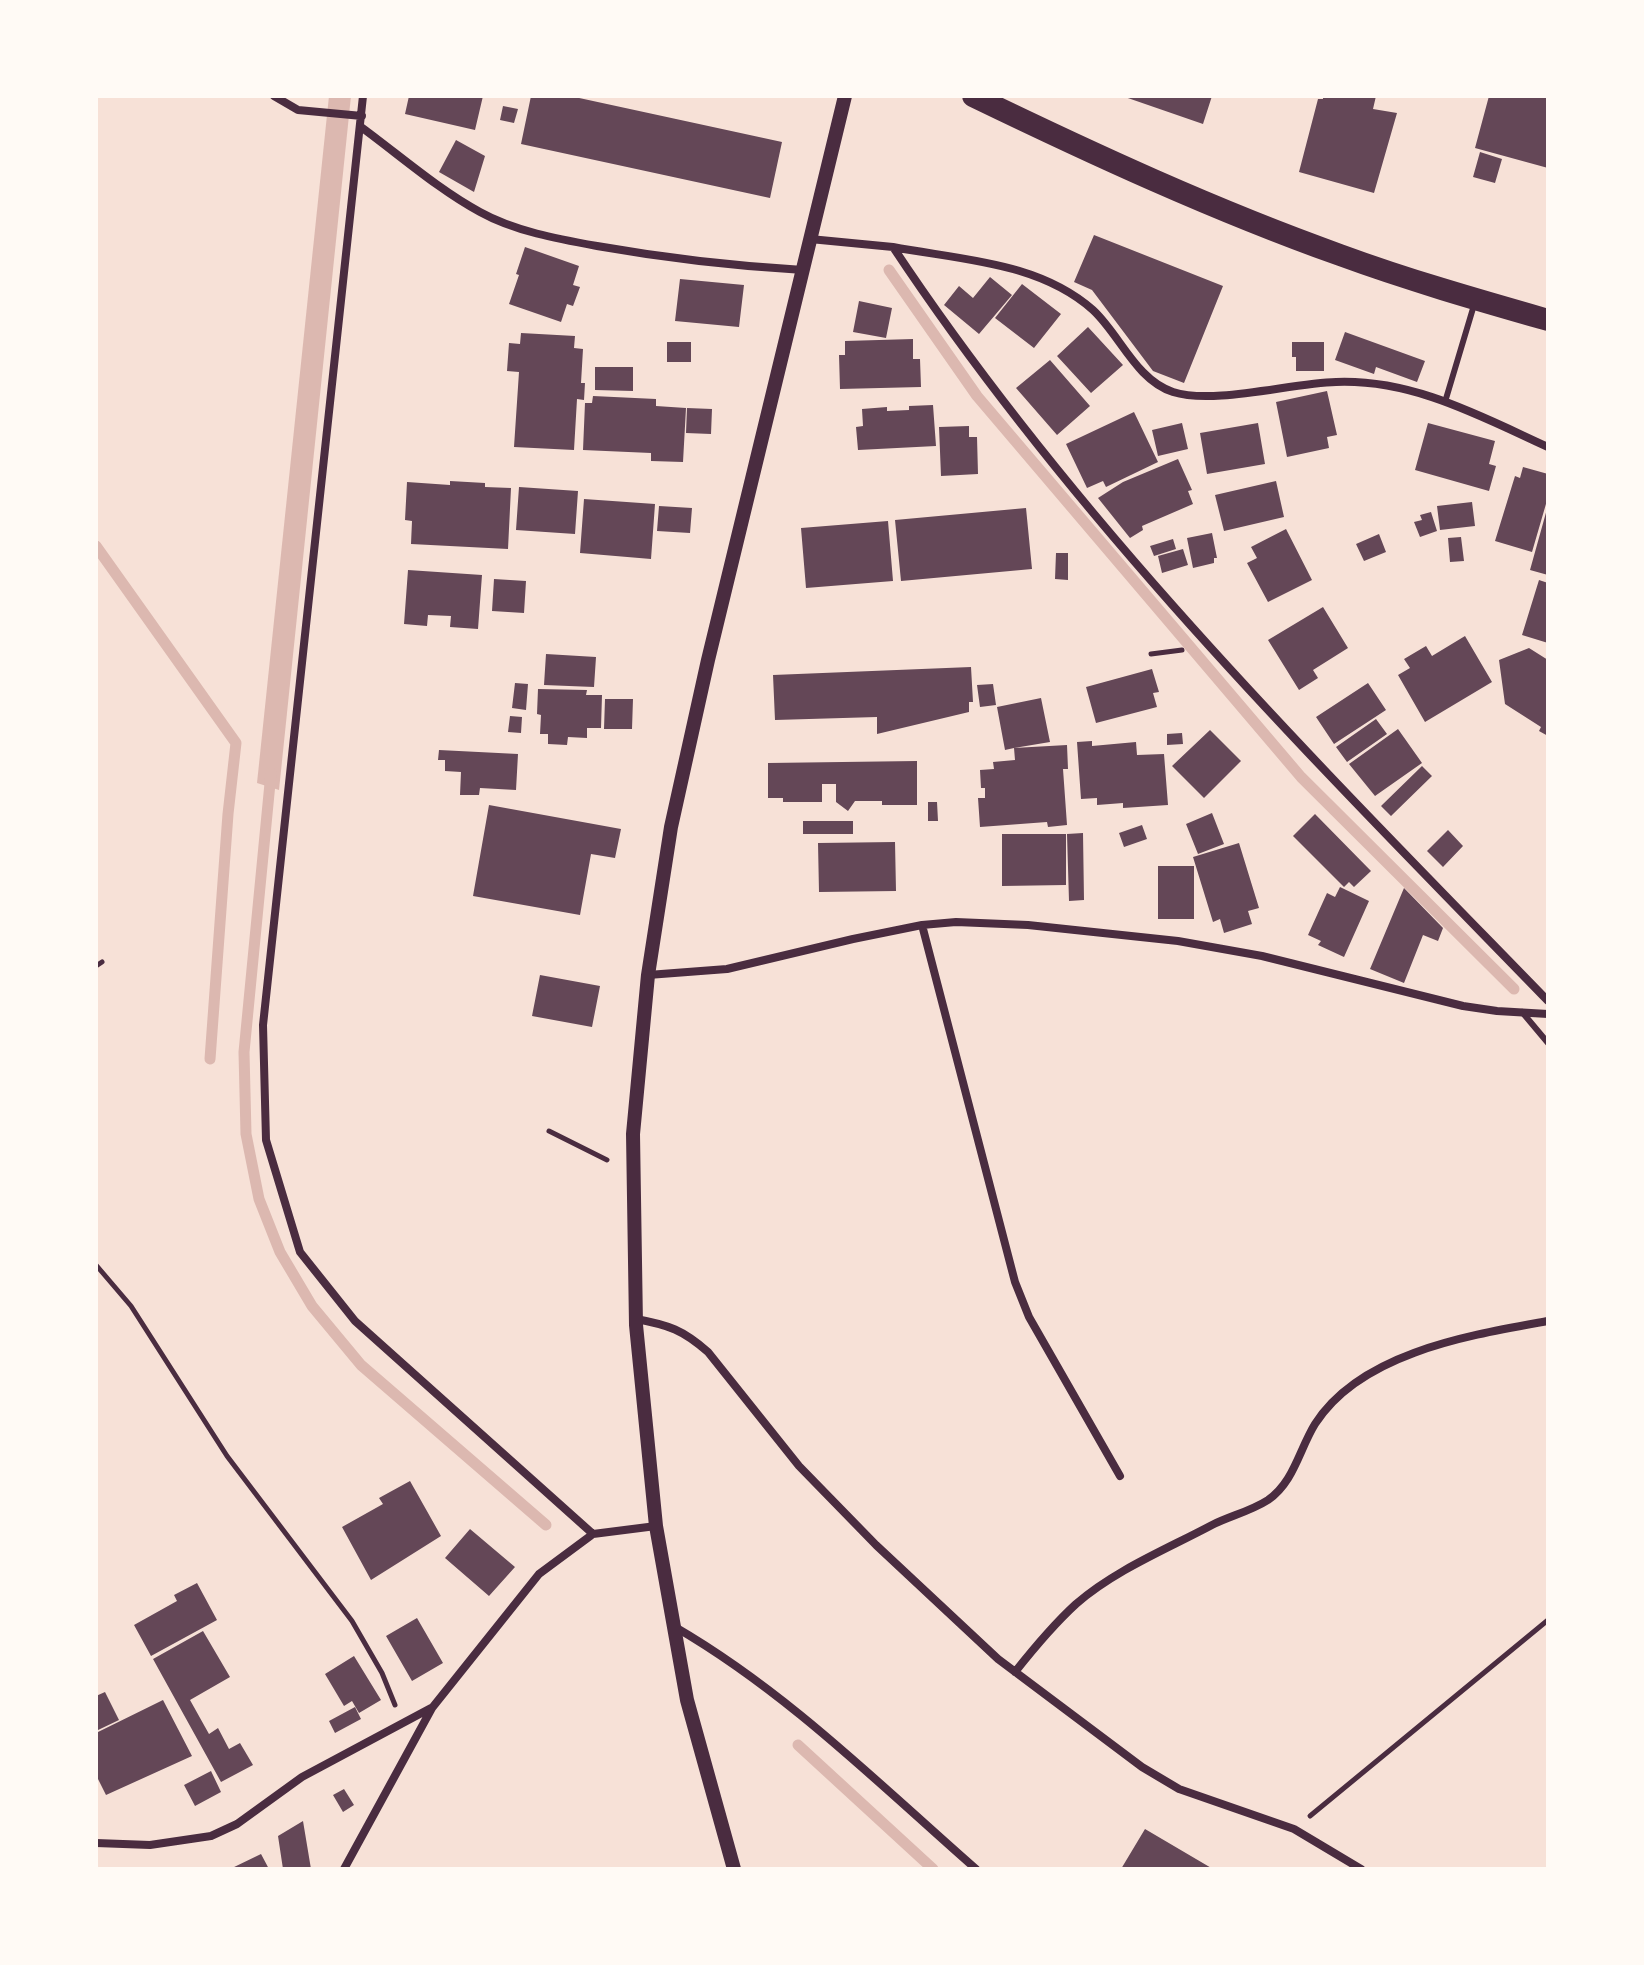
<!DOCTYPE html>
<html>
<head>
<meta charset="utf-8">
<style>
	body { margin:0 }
	#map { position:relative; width:1644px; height:1965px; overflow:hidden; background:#f7e1d7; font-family:Commissioner,sans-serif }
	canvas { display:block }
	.frame { position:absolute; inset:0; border:98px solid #fffaf5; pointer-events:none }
</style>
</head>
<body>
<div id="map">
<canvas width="1644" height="1965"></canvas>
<div class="frame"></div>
</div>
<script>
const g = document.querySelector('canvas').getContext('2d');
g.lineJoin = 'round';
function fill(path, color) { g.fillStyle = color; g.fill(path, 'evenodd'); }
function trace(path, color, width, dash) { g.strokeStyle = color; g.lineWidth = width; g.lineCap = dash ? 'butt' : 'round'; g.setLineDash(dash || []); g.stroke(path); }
const water = new Path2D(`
	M 329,96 L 351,96 L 279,790 L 257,783 Z`);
const stream = new Path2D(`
	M 889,270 L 977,396 L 1301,777 L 1514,989
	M 96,546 L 236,743 L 228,814 L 210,1059
	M 271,773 L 244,1052 L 246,1134 L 259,1199 L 280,1252 L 312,1306 L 361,1365 L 546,1525
	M 798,1745 L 933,1869`);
const building = new Path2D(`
	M 409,96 L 483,96 L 475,130 L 405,114 Z
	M 531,96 L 570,96 L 782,142 L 770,198 L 521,144 Z
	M 1122,96 L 1212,96 L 1203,124 Z
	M 1323,96 L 1376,96 L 1373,109 L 1397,113 L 1374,193 L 1299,172 L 1318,99 L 1323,99 Z
	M 1489,96 L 1548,96 L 1548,168 L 1475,148 Z
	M 503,106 L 518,109 L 514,123 L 500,120 Z
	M 456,140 L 485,156 L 474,192 L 439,172 Z
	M 1480,152 L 1502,159 L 1495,183 L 1473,177 Z
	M 1094,235 L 1223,286 L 1184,383 L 1153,371 L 1092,290 L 1074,282 Z
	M 525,247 L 579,266 L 573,285 L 580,287 L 573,306 L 567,304 L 561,322 L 509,304 L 519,275 L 516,274 Z
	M 990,277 L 1012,295 L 979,334 L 944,305 L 959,286 L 973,298 Z
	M 680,279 L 744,285 L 739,327 L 675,321 Z
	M 1022,284 L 1061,314 L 1034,348 L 995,318 Z
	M 859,301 L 892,308 L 886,338 L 853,332 Z
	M 1088,327 L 1123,365 L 1091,393 L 1057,356 Z
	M 1345,332 L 1425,361 L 1417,382 L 1376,367 L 1374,374 L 1335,360 Z
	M 521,333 L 575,336 L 574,348 L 583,349 L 581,383 L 585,383 L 584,400 L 577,399 L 574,450 L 514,447 L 519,372 L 507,371 L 509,343 L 520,344 Z
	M 913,339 L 913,359 L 920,359 L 921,387 L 840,389 L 839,355 L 845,355 L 845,341 Z
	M 667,342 L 691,342 L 691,362 L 667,362 Z
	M 1292,342 L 1324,342 L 1324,371 L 1296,371 L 1296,357 L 1292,357 Z
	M 1050,360 L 1090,406 L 1057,435 L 1016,388 Z
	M 595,367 L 633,367 L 633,391 L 595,390 Z
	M 1327,391 L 1337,435 L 1327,437 L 1329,448 L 1287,457 L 1276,402 Z
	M 593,396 L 656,399 L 656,406 L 686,408 L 683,462 L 651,461 L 651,453 L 583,450 L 585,403 L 592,403 Z
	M 933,405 L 936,446 L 858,450 L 856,427 L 863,426 L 862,409 L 887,407 L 887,411 L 909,410 L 909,406 Z
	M 687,408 L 712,409 L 711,434 L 686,433 Z
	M 1134,412 L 1158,462 L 1106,487 L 1103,481 L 1087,488 L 1066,444 Z
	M 1182,423 L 1188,449 L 1158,456 L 1152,430 Z
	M 1258,423 L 1265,464 L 1207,474 L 1200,433 Z
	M 1428,423 L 1495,441 L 1489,464 L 1496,466 L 1489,491 L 1415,470 Z
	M 969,426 L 969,437 L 977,437 L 978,474 L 941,476 L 939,427 Z
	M 1178,459 L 1192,490 L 1188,491 L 1193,504 L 1142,526 L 1143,530 L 1130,538 L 1098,498 L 1123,482 Z
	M 1523,467 L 1548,474 L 1548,497 L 1532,552 L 1495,541 L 1515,476 L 1520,478 Z
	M 450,481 L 485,483 L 485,487 L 511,488 L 508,549 L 411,544 L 412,521 L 405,520 L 407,482 L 450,485 Z
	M 1276,481 L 1284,517 L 1224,531 L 1215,495 Z
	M 519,487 L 578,491 L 575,534 L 516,530 Z
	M 584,499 L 655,504 L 651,559 L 580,553 Z
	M 1472,502 L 1475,526 L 1440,530 L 1437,506 Z
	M 659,506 L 692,508 L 690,533 L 657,531 Z
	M 1026,508 L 1032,569 L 901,581 L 895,520 Z
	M 1547,509 L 1548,510 L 1548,575 L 1530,570 Z
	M 1431,512 L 1437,531 L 1420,537 L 1414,522 L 1422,520 L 1420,515 Z
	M 888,521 L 893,581 L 806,588 L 801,528 Z
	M 1286,529 L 1312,580 L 1268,602 L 1247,563 L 1257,558 L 1251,547 Z
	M 1212,533 L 1217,558 L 1214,558 L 1214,563 L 1193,568 L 1187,538 Z
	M 1379,534 L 1386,552 L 1364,561 L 1356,544 Z
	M 1461,537 L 1464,561 L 1450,562 L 1448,538 Z
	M 1173,539 L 1176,549 L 1154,556 L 1150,546 Z
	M 1183,549 L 1188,565 L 1162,573 L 1158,556 Z
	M 1056,553 L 1068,553 L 1068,580 L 1055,579 Z
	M 408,570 L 482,575 L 478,629 L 450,627 L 451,616 L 428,615 L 427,626 L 404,624 Z
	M 494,579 L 526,581 L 524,613 L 492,611 Z
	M 1539,580 L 1548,583 L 1548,643 L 1522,635 Z
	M 1323,607 L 1348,648 L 1313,670 L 1318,678 L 1299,690 L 1268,640 Z
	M 1465,636 L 1492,682 L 1425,722 L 1398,675 L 1410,668 L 1404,659 L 1426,646 L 1432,656 Z
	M 1529,648 L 1548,660 L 1548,736 L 1539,731 L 1541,727 L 1505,704 L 1499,660 Z
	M 546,654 L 596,657 L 594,687 L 544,685 Z
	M 971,667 L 973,702 L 969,702 L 969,712 L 877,734 L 877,717 L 775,720 L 773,675 Z
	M 1152,669 L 1159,692 L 1153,693 L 1157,707 L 1096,723 L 1086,687 Z
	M 515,683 L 528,684 L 526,710 L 512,708 Z
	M 1368,683 L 1386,710 L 1334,744 L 1316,717 Z
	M 993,684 L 996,705 L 980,707 L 977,685 Z
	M 538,689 L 587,690 L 586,695 L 602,695 L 601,728 L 587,728 L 587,738 L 568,737 L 567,745 L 548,744 L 548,734 L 540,734 L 541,715 L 537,714 Z
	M 1041,698 L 1050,742 L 1014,748 L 1067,745 L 1068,769 L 1063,769 L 1067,825 L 1048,827 L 1047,822 L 980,827 L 978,798 L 985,798 L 985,788 L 981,788 L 980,770 L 994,769 L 993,762 L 1015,760 L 1014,748 L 1005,750 L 997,707 Z
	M 605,699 L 633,699 L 632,729 L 604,729 Z
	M 510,716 L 522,717 L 521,733 L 508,732 Z
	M 1376,719 L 1387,734 L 1347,762 L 1336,747 Z
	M 1398,729 L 1422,763 L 1375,796 L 1349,764 Z
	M 1210,730 L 1241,761 L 1204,798 L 1172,766 Z
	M 1182,733 L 1183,744 L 1167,745 L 1167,734 Z
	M 1092,741 L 1092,746 L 1136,742 L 1137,755 L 1164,754 L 1168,805 L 1123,808 L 1123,803 L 1097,805 L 1097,798 L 1081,799 L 1077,742 Z
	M 439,750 L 518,754 L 516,790 L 480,788 L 479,795 L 460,795 L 461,772 L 445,771 L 445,760 L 438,760 Z
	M 917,761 L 917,805 L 882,805 L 882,801 L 855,801 L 848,811 L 836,802 L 836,784 L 822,784 L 822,802 L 783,802 L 783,798 L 768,798 L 768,763 Z
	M 1422,766 L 1432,776 L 1391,816 L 1381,806 Z
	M 928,802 L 937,802 L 938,821 L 928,821 Z
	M 489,805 L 621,829 L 615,858 L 591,854 L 580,915 L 473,896 Z
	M 1212,813 L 1224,844 L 1198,854 L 1186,824 Z
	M 1315,814 L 1371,871 L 1354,887 L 1349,882 L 1344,887 L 1293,836 Z
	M 803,821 L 853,821 L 853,834 L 803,834 Z
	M 1142,825 L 1147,839 L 1124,847 L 1119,833 Z
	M 1448,830 L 1463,846 L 1443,867 L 1427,851 Z
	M 1083,833 L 1084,900 L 1069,901 L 1067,834 Z
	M 1002,834 L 1066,834 L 1066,885 L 1002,886 Z
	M 895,842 L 896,891 L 819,892 L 818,843 Z
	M 1239,843 L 1259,908 L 1248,911 L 1252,924 L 1224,933 L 1220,919 L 1213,922 L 1193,857 Z
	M 1158,866 L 1194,866 L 1194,919 L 1158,919 Z
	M 1340,887 L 1369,901 L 1344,957 L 1318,945 L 1321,941 L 1308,935 L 1327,893 L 1335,897 Z
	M 1404,888 L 1443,928 L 1438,941 L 1423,935 L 1404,983 L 1370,969 Z
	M 540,975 L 600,986 L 592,1027 L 532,1016 Z
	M 410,1481 L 441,1536 L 371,1580 L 342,1527 L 383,1504 L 379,1498 Z
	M 470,1529 L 515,1567 L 489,1596 L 445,1558 Z
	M 197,1583 L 217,1620 L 151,1656 L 134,1625 L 177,1601 L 174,1595 Z
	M 417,1618 L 443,1663 L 412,1681 L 386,1636 Z
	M 203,1631 L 230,1677 L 190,1700 L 209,1734 L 218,1728 L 229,1749 L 240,1743 L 253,1765 L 221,1782 L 153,1659 Z
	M 354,1656 L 381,1700 L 359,1713 L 352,1701 L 344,1706 L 325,1674 Z
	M 105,1692 L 119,1720 L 96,1731 L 96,1696 Z
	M 163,1700 L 192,1756 L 106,1795 L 96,1775 L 96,1733 Z
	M 355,1707 L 361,1719 L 335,1733 L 329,1721 Z
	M 211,1771 L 221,1792 L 195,1806 L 184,1785 Z
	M 344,1789 L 354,1805 L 343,1812 L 333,1795 Z
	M 303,1821 L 311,1869 L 283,1869 L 278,1836 Z
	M 1145,1829 L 1213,1869 L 1121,1869 Z
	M 261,1854 L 269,1869 L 230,1869 Z`);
const path = new Path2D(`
	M 1151,654 L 1182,650
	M 96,966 L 102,962
	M 549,1131 L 607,1160
	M 96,1265 L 131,1306 L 227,1456 L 352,1621 L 382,1673 L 395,1705
	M 1310,1816 L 1548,1620`);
const service = new Path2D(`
	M 1445,402 L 1474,305
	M 1522,1012 L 1548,1043`);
const minor = new Path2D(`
	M 274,96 L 298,110 L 362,116
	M 363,96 L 263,1025 L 266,1140 L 300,1252 L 355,1321 L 593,1534
	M 361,127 C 398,154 439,190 480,212 C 514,231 558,239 597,246 C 665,258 733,266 803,270
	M 810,239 L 893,247 C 1078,526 1316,762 1548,1001
	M 893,247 C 962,260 1039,262 1093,310 C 1120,335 1136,380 1173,392 C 1214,405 1291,383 1336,382 C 1413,379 1480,416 1548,447
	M 922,925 L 1015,1282 L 1029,1317 L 1120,1476
	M 648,975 L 727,969 L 853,939 L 922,925 L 956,922 L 1028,925 L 1178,941 L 1262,956 L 1463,1006 L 1497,1011 L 1548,1014
	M 636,1319 C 669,1325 683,1330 708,1352 L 799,1466 L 876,1545 L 998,1659 L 1142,1767 L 1179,1789 L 1294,1829 L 1361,1869
	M 675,1627 C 787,1692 879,1784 976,1869
	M 1015,1672 C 1034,1648 1053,1625 1076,1604 C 1115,1570 1167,1549 1212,1525 C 1230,1516 1251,1511 1268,1500 C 1294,1482 1299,1450 1315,1424 C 1361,1352 1471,1335 1548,1321
	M 96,1843 L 150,1845 L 211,1836 L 237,1824 L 302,1777 L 431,1708
	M 344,1869 L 432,1708 L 539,1574 L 593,1534 L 656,1526`);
const tertiary = new Path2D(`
	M 734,1869 L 687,1700 L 656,1526 L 636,1325 L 633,1134 L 648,975 L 671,827 L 708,660 L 845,96`);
const trunk = new Path2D(`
	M 973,96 C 1093,154 1214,210 1340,255 C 1408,280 1478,300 1548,320`);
fill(water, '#dcb8b0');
trace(stream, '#dcb8b0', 11);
fill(building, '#644757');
trace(path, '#4a2c40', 5);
trace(service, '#4a2c40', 6);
trace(minor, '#4a2c40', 8);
trace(tertiary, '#4a2c40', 14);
trace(trunk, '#4a2c40', 22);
</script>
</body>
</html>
